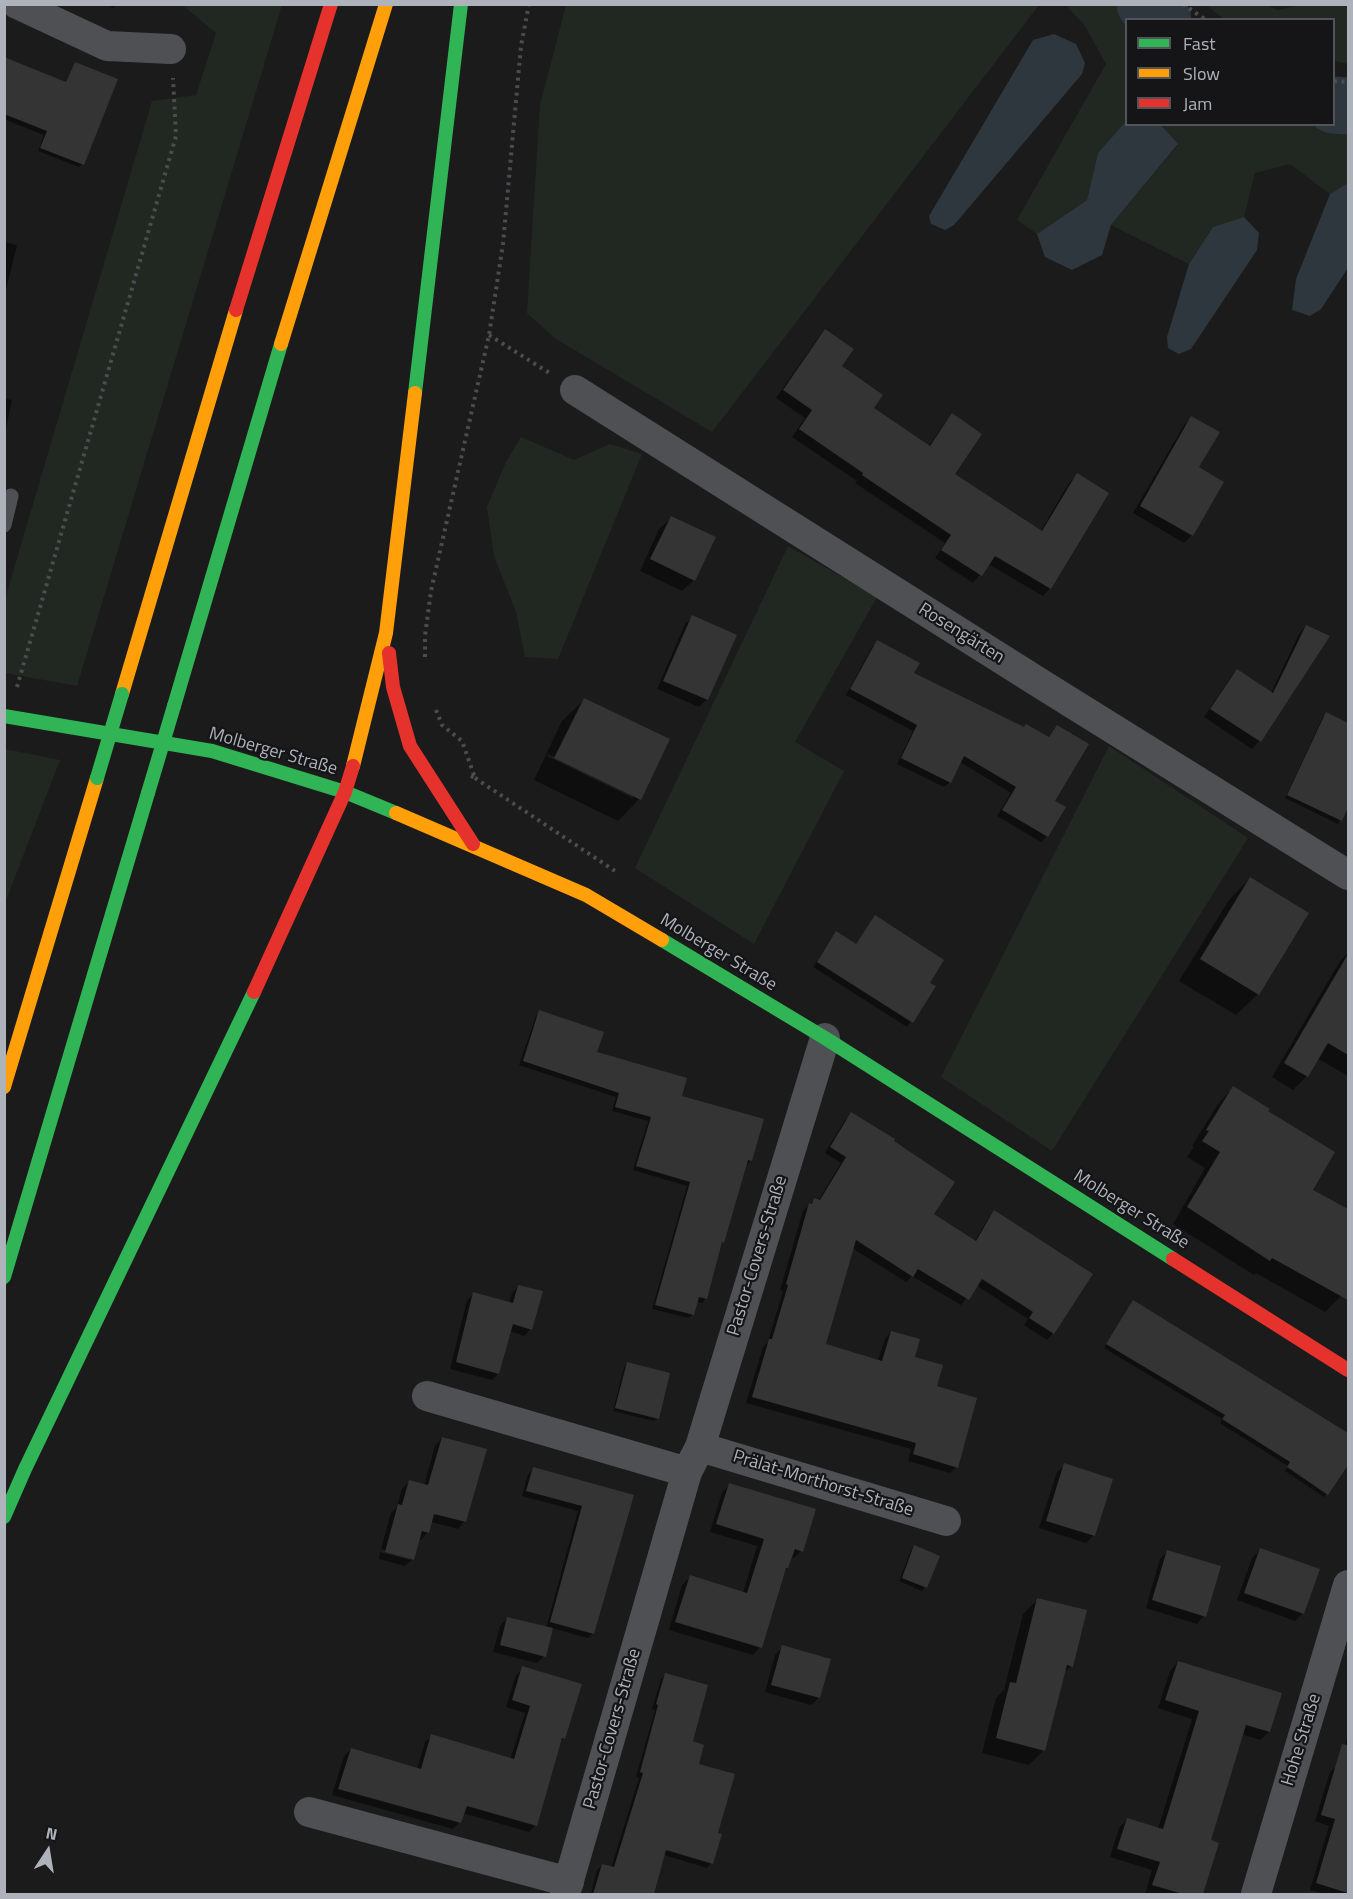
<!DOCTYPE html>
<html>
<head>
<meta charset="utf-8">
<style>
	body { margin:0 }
	#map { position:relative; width:1353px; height:1899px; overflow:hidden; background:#1b1b1b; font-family:"Titillium Web",sans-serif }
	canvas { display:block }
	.frame { position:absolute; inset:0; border:6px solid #adb2bb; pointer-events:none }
	.legend { position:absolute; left:1125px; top:18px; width:210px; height:108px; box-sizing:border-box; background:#151517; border:2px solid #525459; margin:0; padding:8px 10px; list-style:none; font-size:18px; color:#adb2bb }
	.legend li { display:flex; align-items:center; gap:12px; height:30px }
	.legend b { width:30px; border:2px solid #525459 }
	.north { position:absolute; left:18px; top:1821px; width:60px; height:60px; -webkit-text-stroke:4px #151517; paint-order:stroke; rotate:12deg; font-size:16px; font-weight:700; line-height:24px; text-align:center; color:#adb2bb }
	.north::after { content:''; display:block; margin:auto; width:21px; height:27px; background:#adb2bb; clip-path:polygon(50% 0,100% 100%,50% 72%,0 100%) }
</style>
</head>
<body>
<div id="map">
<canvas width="1353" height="1899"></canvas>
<div class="frame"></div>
<ul class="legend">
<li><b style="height:8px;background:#30b455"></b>Fast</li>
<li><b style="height:8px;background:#ff9f0a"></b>Slow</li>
<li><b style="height:8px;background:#e5322d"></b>Jam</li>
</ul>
<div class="north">N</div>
</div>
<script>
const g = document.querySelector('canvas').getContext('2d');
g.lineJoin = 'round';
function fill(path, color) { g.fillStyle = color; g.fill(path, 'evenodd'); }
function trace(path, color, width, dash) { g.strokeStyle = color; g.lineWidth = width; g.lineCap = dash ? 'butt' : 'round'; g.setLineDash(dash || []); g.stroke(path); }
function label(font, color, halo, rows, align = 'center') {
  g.font = font + ' "Titillium Web",sans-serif'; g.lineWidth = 4.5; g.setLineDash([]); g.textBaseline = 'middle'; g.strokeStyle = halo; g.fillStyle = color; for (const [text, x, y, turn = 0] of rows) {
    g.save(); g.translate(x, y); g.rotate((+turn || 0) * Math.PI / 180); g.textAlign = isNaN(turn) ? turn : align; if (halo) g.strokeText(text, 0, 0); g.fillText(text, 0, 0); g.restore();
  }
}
const green = new Path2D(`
	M 182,5 L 282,5 L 77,686 L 5,673 L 5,599 L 152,101 L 196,95 L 216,33 Z
	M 566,5 L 566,4 L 1039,5 L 712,432 L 556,339 L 527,313 L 540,105 Z
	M 1066,5 L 1137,5 L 1155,19 L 1126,20 L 1126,121 L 1098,153 L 1087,200 L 1037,234 L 1017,220 L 1106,64 L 1085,26 Z
	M 1206,5 L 1266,5 L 1278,10 L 1299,5 L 1348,5 L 1348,64 L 1334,61 L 1334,20 L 1224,19 Z
	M 1334,115 L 1348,119 L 1348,183 L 1330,194 L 1290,164 L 1255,173 L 1244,217 L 1213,227 L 1189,264 L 1111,225 L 1178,145 L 1161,125 L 1334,124 Z
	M 521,437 L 574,460 L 610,444 L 642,454 L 558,659 L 525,657 L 516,612 L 494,556 L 487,507 L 506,462 Z
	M 788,546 L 877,597 L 795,742 L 844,771 L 754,944 L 635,868 Z
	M 1109,746 L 1248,838 L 1052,1151 L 941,1077 Z
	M 5,749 L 60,760 L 5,903 L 4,749 Z`);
const water = new Path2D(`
	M 1054,34 L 1076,44 L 1085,63 L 1082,74 L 954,225 L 945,230 L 931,224 L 929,216 L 1033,40 Z
	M 1126,121 L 1126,124 L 1161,125 L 1178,144 L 1111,225 L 1102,255 L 1072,270 L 1045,257 L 1037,234 L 1087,200 L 1098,153 Z
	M 1348,183 L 1348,268 L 1321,309 L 1310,316 L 1292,310 L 1296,279 L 1330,194 Z
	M 1244,217 L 1259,233 L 1257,250 L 1191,349 L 1179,354 L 1168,348 L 1167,337 L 1189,264 L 1213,227 Z`);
const shadow = new Path2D(`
	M 104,4 L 117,4 L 113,8 Z
	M 4,60 L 65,83 L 75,63 L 82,164 L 79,167 L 38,151 L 44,135 L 4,119 Z
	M 4,242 L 17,245 L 4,299 Z
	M 825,331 L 840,367 L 872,408 L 928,447 L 945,423 L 952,415 L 953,475 L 1040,532 L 1069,483 L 1077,475 L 1050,588 L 1043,596 L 988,564 L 973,583 L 935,558 L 945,543 L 855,483 L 857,481 L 792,437 L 805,418 L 776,398 L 818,338 Z
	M 4,398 L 12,400 L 4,439 Z
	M 1191,418 L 1197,468 L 1222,482 L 1192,535 L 1184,543 L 1133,513 L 1184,425 Z
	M 671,518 L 694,580 L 682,591 L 640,571 L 659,529 Z
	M 693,617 L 707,699 L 699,707 L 657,689 L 685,624 Z
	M 1306,626 L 1328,637 L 1259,741 L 1252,749 L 1204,717 L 1230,678 L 1237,671 L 1271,693 L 1299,634 Z
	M 878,642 L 912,673 L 1024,728 L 1048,738 L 1057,727 L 1053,802 L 1064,808 L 1047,836 L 1041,842 L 997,816 L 1011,793 L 960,762 L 950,782 L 944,787 L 897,764 L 913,731 L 846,695 L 872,647 Z
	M 584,700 L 668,740 L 639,799 L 618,821 L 534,780 L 562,721 ZM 548,754 L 633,795 L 633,798 L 547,756 Z
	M 1326,714 L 1348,724 L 1348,758 L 1340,777 L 1348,781 L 1348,804 L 1338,824 L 1285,798 L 1323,717 Z
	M 1250,878 L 1258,994 L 1236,1015 L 1179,981 L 1229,900 Z
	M 875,917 L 928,983 L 933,987 L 907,1027 L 813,967 L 832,938 L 855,945 Z
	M 1348,953 L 1348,1076 L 1317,1058 L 1307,1076 L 1293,1090 L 1272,1077 L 1340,961 Z
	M 540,1012 L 596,1053 L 680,1097 L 751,1160 L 745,1166 L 723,1242 L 719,1246 L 706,1298 L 702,1303 L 696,1301 L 693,1314 L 689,1318 L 652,1309 L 687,1186 L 633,1170 L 648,1121 L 612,1111 L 616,1097 L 519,1065 L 536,1016 Z
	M 1233,1088 L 1266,1112 L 1310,1190 L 1348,1211 L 1348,1282 L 1341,1296 L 1325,1312 L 1256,1273 L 1254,1275 L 1173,1224 L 1205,1168 L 1187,1157 L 1194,1147 L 1192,1146 L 1218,1104 Z
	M 852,1114 L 892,1142 L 932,1214 L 974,1242 L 988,1219 L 995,1212 L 1053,1333 L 1047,1340 L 1024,1325 L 1028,1319 L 976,1285 L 961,1305 L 912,1276 L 906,1282 L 852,1248 L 824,1345 L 878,1361 L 885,1339 L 891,1332 L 913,1358 L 935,1388 L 956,1467 L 950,1473 L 908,1461 L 911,1449 L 746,1403 L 763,1347 L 768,1342 L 783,1291 L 780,1290 L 803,1211 L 814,1200 L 818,1201 L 841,1163 L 825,1153 L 845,1120 Z
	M 518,1286 L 531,1329 L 524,1336 L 510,1331 L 498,1374 L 492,1380 L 450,1369 L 467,1300 L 474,1294 L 509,1304 L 512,1293 Z
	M 1133,1302 L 1348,1434 L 1348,1462 L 1324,1497 L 1285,1471 L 1288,1466 L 1220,1423 L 1222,1419 L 1104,1348 Z
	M 627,1364 L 658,1418 L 654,1421 L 613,1411 L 624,1367 Z
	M 442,1438 L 465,1521 L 458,1529 L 431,1522 L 428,1532 L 421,1540 L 418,1539 L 413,1559 L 405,1566 L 379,1559 L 380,1552 L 410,1560 L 410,1557 L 381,1549 L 391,1513 L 397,1507 L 402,1489 L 409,1482 L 424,1486 L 435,1446 Z
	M 1065,1465 L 1111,1480 L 1093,1536 L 1086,1543 L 1039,1528 L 1057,1472 Z
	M 533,1469 L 632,1496 L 593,1633 L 588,1638 L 551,1628 L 544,1656 L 537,1663 L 493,1652 L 500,1626 L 507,1618 L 546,1628 L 578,1511 L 522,1496 L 528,1474 Z
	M 729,1485 L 801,1551 L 794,1558 L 790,1557 L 787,1568 L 783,1571 L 760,1647 L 753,1655 L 669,1630 L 682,1585 L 690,1577 L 743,1593 L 757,1546 L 710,1532 L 722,1493 Z
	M 915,1547 L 925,1587 L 922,1591 L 899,1581 L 911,1550 Z
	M 1260,1550 L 1303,1613 L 1295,1621 L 1237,1600 L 1252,1558 Z
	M 1168,1551 L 1204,1616 L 1197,1624 L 1146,1608 L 1160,1559 Z
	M 1038,1599 L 1071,1666 L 1063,1674 L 1044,1750 L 1029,1765 L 982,1753 L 996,1698 L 1004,1690 L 1023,1614 Z
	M 783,1647 L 829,1660 L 819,1698 L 811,1705 L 765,1692 L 775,1655 Z
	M 1178,1662 L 1280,1694 L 1269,1732 L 1260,1740 L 1241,1734 L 1209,1841 L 1217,1844 L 1201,1894 L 1145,1894 L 1152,1870 L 1110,1857 L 1119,1828 L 1127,1819 L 1158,1829 L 1192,1719 L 1158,1708 L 1170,1671 Z
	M 523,1668 L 564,1738 L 559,1744 L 535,1826 L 529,1832 L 463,1813 L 460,1822 L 453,1829 L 332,1795 L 344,1756 L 351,1749 L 417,1770 L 425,1742 L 432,1736 L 510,1760 L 525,1713 L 506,1707 L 516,1675 Z
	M 665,1675 L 691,1742 L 716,1834 L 711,1863 L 707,1868 L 664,1855 L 653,1894 L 591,1894 L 597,1870 L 602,1866 L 611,1868 L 639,1778 L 636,1777 L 655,1710 L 652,1709 L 661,1679 Z
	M 1348,1735 L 1348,1894 L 1325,1894 L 1310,1890 L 1329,1826 L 1315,1821 L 1330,1772 L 1337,1765 L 1339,1765 Z`);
const river = new Path2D(`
	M 1145,4 L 1163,20
	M 1334,105 L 1348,106`);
const building = new Path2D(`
	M 4,57 L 66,82 L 75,62 L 118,79 L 84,165 L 40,148 L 47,131 L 4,114 Z
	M 825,329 L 854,349 L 842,366 L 883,395 L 874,408 L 930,446 L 952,413 L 982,434 L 955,474 L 1042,531 L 1077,473 L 1109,493 L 1051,589 L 995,556 L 982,576 L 941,550 L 951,535 L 862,475 L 863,473 L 799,429 L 812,410 L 783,390 Z
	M 1191,416 L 1220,432 L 1199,467 L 1224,482 L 1193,536 L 1140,506 Z
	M 671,516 L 716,537 L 695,581 L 650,559 Z
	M 692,615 L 737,635 L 708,700 L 663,681 Z
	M 1306,625 L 1330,636 L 1261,742 L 1210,709 L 1237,669 L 1273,693 Z
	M 877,640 L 920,663 L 914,673 L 1024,727 L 1026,724 L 1049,737 L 1057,725 L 1089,744 L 1055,801 L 1066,807 L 1048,837 L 1002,810 L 1016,787 L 964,756 L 951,783 L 901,758 L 917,725 L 850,689 Z
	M 584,698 L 670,739 L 641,800 L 554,758 Z
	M 1326,712 L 1348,723 L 1348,807 L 1342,821 L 1287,795 Z
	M 1250,877 L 1309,913 L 1259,995 L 1200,959 Z
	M 875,915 L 944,960 L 930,983 L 936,986 L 913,1023 L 817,962 L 836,931 L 856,944 Z
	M 1348,954 L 1348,1055 L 1328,1043 L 1308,1077 L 1284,1063 Z
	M 539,1010 L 604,1032 L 597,1052 L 687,1078 L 682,1096 L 764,1119 L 752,1161 L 748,1160 L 724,1243 L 722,1242 L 707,1299 L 699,1297 L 694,1315 L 655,1305 L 690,1182 L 636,1166 L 651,1117 L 615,1107 L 619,1093 L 523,1061 Z
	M 1233,1086 L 1270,1109 L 1268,1111 L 1335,1152 L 1313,1190 L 1348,1209 L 1348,1300 L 1272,1258 L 1270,1261 L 1187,1207 L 1220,1152 L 1202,1141 L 1209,1131 L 1206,1130 Z
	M 851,1112 L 895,1139 L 894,1141 L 955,1182 L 934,1214 L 976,1241 L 994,1210 L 1093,1274 L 1054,1334 L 1029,1318 L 1033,1312 L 982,1279 L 969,1300 L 918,1269 L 913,1277 L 856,1240 L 826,1344 L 882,1361 L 891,1331 L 920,1339 L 915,1357 L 943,1365 L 937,1386 L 977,1398 L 958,1468 L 913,1454 L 916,1443 L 752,1397 L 769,1339 L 772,1339 L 788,1285 L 786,1284 L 809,1203 L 812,1204 L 814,1198 L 820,1200 L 846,1157 L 830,1147 Z
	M 518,1285 L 543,1291 L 532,1330 L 513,1324 L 499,1374 L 456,1362 L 473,1292 L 513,1303 Z
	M 1133,1300 L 1348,1433 L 1348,1465 L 1328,1495 L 1287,1467 L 1290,1462 L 1222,1419 L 1225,1415 L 1106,1344 Z
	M 627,1362 L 670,1373 L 659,1419 L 615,1408 Z
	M 442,1437 L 487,1449 L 466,1522 L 434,1514 L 429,1533 L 422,1531 L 414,1560 L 385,1552 L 398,1504 L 402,1505 L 409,1480 L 428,1485 Z
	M 1064,1463 L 1113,1479 L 1095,1536 L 1046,1521 Z
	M 533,1467 L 634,1495 L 594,1634 L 550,1622 L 582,1506 L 526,1491 Z
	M 729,1483 L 816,1509 L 803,1552 L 795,1549 L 788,1568 L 786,1568 L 762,1648 L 675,1622 L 690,1575 L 747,1593 L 764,1539 L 716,1524 Z
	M 914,1545 L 940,1556 L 927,1588 L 902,1578 Z
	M 1260,1548 L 1320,1569 L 1304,1614 L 1244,1593 Z
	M 1167,1550 L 1221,1566 L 1206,1617 L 1152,1600 Z
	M 1037,1598 L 1087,1610 L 1073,1667 L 1067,1665 L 1045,1751 L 996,1738 L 1010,1682 L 1016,1683 Z
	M 507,1617 L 553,1628 L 546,1657 L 500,1645 Z
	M 782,1645 L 831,1659 L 820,1698 L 771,1685 Z
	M 1178,1661 L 1282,1693 L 1270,1732 L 1246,1725 L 1211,1840 L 1219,1843 L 1203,1894 L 1183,1894 L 1152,1885 L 1160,1862 L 1117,1849 L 1127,1818 L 1163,1829 L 1199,1711 L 1165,1700 Z
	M 522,1666 L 582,1684 L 565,1739 L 562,1738 L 537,1826 L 467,1806 L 461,1823 L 338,1789 L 351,1748 L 421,1769 L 431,1734 L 514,1759 L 530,1706 L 512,1700 Z
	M 665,1673 L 708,1685 L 693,1741 L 704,1745 L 699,1764 L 735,1774 L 718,1833 L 722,1834 L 713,1864 L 666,1850 L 654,1894 L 593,1894 L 602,1864 L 614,1867 L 643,1773 L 640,1772 L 658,1705 L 656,1704 Z
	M 1342,1744 L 1348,1745 L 1348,1893 L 1316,1883 L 1335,1819 L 1321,1815 Z`);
const path = new Path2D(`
	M 1183,4 L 1206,20
	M 1334,81 L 1348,82
	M 489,335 L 551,374
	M 425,657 L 425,636 L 431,591 L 489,335 L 503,244 L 521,46 L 529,4
	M 17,687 L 176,136 L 173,78
	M 436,710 L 442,725 L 462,741 L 475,778 L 469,775
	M 475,778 L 615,871 L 615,873`);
const lane = new Path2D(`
	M 4,525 L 11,496`);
const street = new Path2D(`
	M 17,4 L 107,46 L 171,49
	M 575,390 L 1046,687 L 1348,875
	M 427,1396 L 687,1472
	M 700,1447 L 946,1521
	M 309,1812 L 569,1882
	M 565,1894 L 687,1472 L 700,1447 L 825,1038
	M 1256,1894 L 1348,1585`);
const fast = new Path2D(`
	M 415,393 L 461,4
	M 174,706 L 281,344
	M 4,716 L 212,751 L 345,792 L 396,813
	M 662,940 L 825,1038 L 1173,1259
	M 4,1277 L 148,793
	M 4,1517 L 25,1469 L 254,992`);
const slow = new Path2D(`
	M 281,344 L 386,4
	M 122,694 L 236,310
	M 353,766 L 386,633 L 415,393
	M 396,813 L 586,895 L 662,940
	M 4,1087 L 97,778`);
const jam = new Path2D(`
	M 236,310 L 331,4
	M 389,653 L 393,687 L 410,746 L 473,844
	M 254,992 L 345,792 L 353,766
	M 1173,1259 L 1348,1370`);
const fastBridge = new Path2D(`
	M 97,778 L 122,694
	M 148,793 L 174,706`);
const streetNames = [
	["Rosengärten",961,634,32],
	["Molberger Straße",273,752,16],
	["Molberger Straße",718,953,31],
	["Molberger Straße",1131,1210,32],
	["Pastor-Covers-Straße",758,1256,-73],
	["Prälat-Morthorst-Straße",823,1484,17],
	["Pastor-Covers-Straße",613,1729,-74],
	["Hohe Straße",1302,1740,-73]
];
fill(green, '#212821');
fill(water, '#2e373d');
fill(shadow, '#0007');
trace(river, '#2e373d', 57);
fill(building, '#343435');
trace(path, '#4b4c4f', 4, [3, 4.5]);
trace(lane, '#4f5054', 15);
trace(street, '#4f5054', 30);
trace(fast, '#30b455', 14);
trace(slow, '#ff9f0a', 14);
trace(jam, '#e5322d', 14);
trace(fastBridge, '#30b455', 14);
label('18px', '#adb2bb', '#151517', streetNames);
</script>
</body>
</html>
